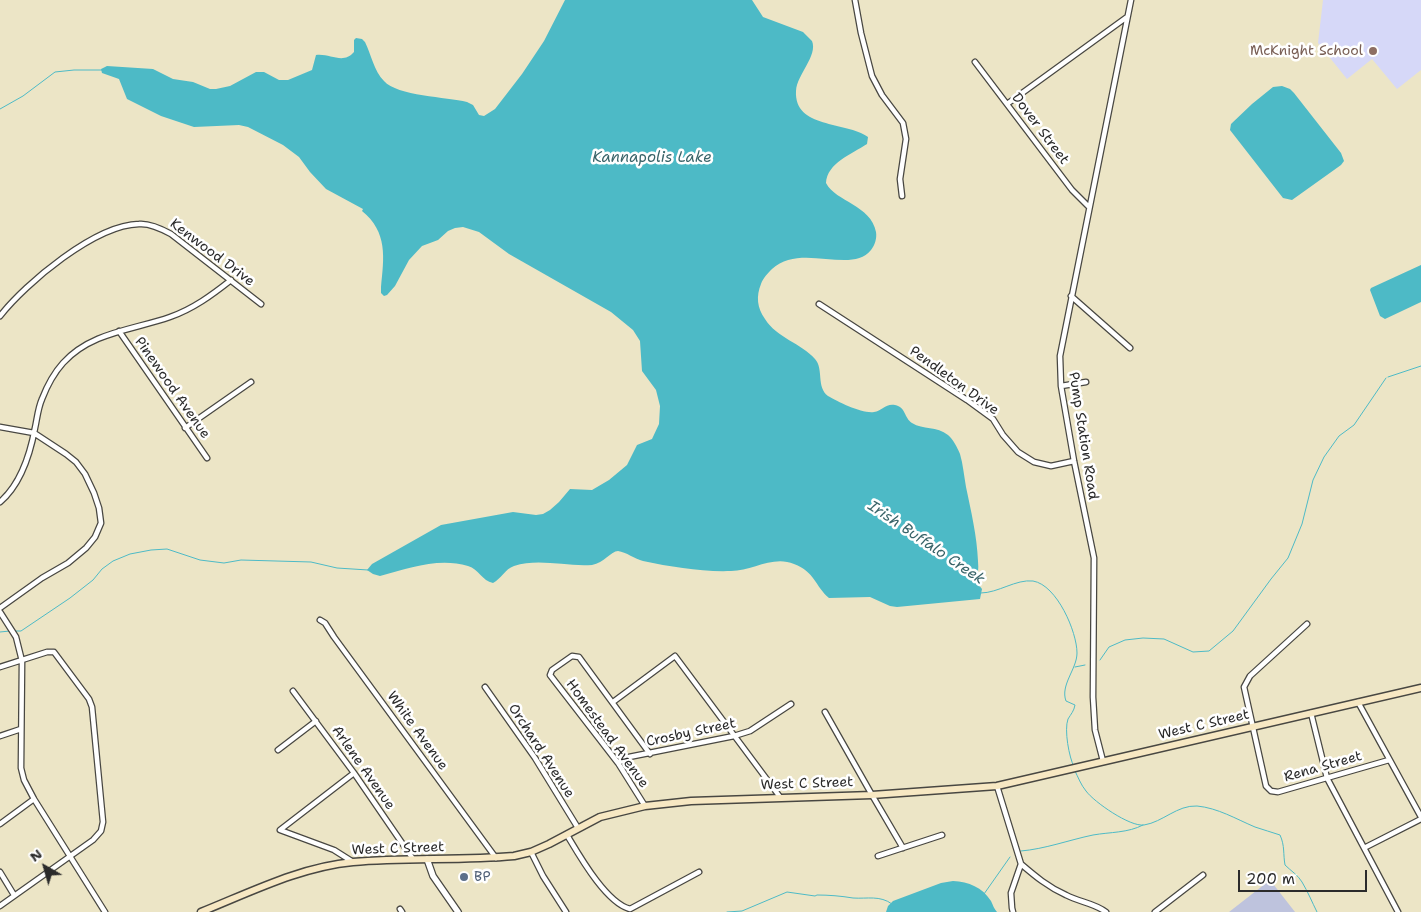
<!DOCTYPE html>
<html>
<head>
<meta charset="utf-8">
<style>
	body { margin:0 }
	#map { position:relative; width:1421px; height:912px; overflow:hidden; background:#ece5c6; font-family:"Shantell Sans",sans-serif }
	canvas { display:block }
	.north { position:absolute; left:20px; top:842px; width:50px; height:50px; -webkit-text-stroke:4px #fff; paint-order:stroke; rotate:322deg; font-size:14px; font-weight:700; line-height:20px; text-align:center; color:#2b2b2b }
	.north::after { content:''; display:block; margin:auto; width:18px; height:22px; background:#2b2b2b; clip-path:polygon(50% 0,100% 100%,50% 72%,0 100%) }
	.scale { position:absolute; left:1238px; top:870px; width:129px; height:22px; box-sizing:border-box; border:2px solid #2b2b2b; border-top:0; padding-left:6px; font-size:15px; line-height:18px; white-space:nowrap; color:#2b2b2b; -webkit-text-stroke:4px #fff; paint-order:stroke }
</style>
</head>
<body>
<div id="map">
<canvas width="1421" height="912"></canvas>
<div class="north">N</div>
<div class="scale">200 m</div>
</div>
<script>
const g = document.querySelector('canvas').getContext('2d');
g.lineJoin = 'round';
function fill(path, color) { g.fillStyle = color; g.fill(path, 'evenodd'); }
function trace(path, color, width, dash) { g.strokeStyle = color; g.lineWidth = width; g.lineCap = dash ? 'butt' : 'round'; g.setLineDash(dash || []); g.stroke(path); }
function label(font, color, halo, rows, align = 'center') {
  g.font = font + ' "Shantell Sans",sans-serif'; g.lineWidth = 5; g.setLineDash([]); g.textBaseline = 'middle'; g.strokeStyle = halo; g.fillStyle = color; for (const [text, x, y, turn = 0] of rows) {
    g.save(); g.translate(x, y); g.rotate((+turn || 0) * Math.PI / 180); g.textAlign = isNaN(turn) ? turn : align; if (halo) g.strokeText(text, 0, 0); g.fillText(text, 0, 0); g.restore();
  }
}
const built = new Path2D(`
	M 1323,0 L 1421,0 L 1421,70 L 1397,89 L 1372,59 L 1347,79 L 1318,43 Z`);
const industrial = new Path2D(`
	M 1270,880 L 1295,912 L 1229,912 Z`);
const water = new Path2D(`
	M 565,0 L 752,0 L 763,17 L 803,32 L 812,41 C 818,56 797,74 796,91 C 794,129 846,121 868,137 L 867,144 C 852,154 827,163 826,183 C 836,202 871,205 876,232 C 877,238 875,245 871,250 C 851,275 801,242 772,269 C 768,273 763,278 761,284 C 756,296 757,308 765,319 C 777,338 801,343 815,359 C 824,369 816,387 828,396 C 838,402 863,414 874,412 C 882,411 886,403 895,405 C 906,407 904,418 912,423 C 923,430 937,426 948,435 C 953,439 957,447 960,454 C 963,464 964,476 966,487 C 971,511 977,536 978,561 C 979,569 977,576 978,584 L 982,589 L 980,599 L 897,607 L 890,606 L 870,597 L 829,598 C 815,586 815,572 794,564 C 773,555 752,571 731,571 C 701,572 672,567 643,561 C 635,559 626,552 618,551 C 611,551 604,563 592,565 C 567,567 539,558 514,566 C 505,569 501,579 493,583 C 482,581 479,569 468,566 C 439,557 409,568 380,576 L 373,574 L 367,570 L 372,564 L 441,525 L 513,512 L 536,515 L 543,514 L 550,510 L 559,502 L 570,489 L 592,490 L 609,480 L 627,465 L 637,445 L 652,439 L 659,424 L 660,406 L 656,390 L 642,371 L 640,341 L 633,330 L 611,312 L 509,254 L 479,232 L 463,227 L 455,228 L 448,231 L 438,240 L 422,246 L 409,260 L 395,286 L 387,295 L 384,296 L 381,293 L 381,287 C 384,258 388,232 362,211 L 363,209 L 326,189 L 310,172 L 299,157 L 283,145 L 248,127 L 239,125 L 194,127 L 161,116 L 127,99 L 119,79 L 102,73 L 101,69 L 107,66 L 153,69 L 173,79 L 193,82 L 210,89 L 216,89 L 230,86 L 256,72 L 264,72 L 279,80 L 288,80 L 312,70 L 316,55 C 330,53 343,65 354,52 L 354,40 L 356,38 L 362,39 L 365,42 C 371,54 374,71 384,81 C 397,96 447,97 467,102 L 473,105 L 479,115 L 484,116 L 495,109 L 522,74 L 544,41 Z
	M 1282,86 L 1290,89 L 1294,93 L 1341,153 L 1344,161 L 1341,165 L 1292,200 L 1283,198 L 1230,130 L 1231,124 L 1252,104 L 1273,87 Z
	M 1421,265 L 1421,302 L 1385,319 L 1380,316 L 1370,290 L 1371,288 Z
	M 953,881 C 969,882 982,887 991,901 C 993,905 994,909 997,912 L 886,912 L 888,906 L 893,901 L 941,883 Z`);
const stream = new Path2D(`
	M 0,109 L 23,96 L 55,72 L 74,70 L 103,70
	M 1388,377 L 1421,366
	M 981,593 C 998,593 1016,579 1033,581 C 1057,585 1077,632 1077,653 C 1077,669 1060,685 1066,701 L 1075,705 C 1074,711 1071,714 1068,719 C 1064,730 1069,757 1074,767
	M 14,631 L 21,631 L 70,598 L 93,580 L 102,569 L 113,561 L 130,554 L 151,550 L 167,549 L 200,560 L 224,563 L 241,560 L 311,562 L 337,568 L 368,570
	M 0,632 L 10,631
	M 1100,660 L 1109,647 L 1125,640 L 1143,638 L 1164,639 L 1193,652 L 1209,651 L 1233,631 L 1271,579 L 1288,558 L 1302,524 L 1313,480 L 1324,457 L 1339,436 L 1354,425 L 1386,378
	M 1075,667 L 1085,665
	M 1075,771 C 1078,777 1081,785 1086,791 C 1094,802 1130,827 1144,825 C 1163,822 1177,805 1197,806 C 1218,808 1236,819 1255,827 C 1263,830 1272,832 1280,835 C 1285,846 1283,854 1285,865 C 1291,871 1298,875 1302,882 C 1308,892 1312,902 1317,912
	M 1021,851 C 1045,849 1069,840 1093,835 C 1110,832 1128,833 1143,825
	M 984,894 L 1010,857
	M 727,912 L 742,911 L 787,892 L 815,896 L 817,895 C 829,895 841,896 853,898 C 867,899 880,895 892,904`);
const minor = new Path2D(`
	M 855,0 L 861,33 L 872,76 L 882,95 L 903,123 L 906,139 L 900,179 L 902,196
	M 975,62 L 1072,190 L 1089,207
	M 1007,104 L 1127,17
	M 1071,296 L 1130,348
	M 819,304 L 967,400 L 993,419 L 1003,435 L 1018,452 L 1034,462 L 1051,466 L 1074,461
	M 0,316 C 26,283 95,225 139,224 C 150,223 162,229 171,234 L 261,304
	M 119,331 L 207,458
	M 1061,386 L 1086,382
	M 0,427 L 34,433 L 66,454 L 76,462 L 85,474 L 94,493 L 99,508 L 101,523 L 95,537 L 86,548 L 68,563 L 42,578 L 0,608
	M 185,428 L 251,382
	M 0,502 C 21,484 30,455 35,428 C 37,419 38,408 42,399 C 47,386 54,373 63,363 C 91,332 133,330 170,317 C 193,309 212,295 231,280
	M 0,612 L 16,637 L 22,661 L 21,768 L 24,780 L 34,799 L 105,912
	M 320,620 L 325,623 L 334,637 L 496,858
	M 1307,624 L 1250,676 L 1244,687 L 1266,786 L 1271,791 L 1278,792 L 1389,760
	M 0,667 L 47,652 L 54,652 L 89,699 L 92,707 L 103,822 L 101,831 L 93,840 L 0,906
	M 485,687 L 535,758 L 578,828
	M 293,691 L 354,773 L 413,859
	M 613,702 L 675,656 L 780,797
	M 1358,702 L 1421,817
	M 825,712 L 872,795 L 903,848
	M 1311,713 L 1327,778 L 1398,912
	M 0,736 L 21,729
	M 278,750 L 316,721
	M 1103,761 L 1095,730 L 1093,697 L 1094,558 L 1074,461 L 1061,386 L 1060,356 L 1131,0
	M 618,763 L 629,757 L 734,736 L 750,731 L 791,704
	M 997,786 L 1021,864 L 1011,893 L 1012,908 L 1013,912
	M 645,806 L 618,763 L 550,675 L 552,670 L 572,656 L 579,657 L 650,754
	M 0,824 L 34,799
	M 567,835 C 579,855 606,903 630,909 L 699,872
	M 1364,848 L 1421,819
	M 531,852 L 543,876 L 566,912
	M 878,856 L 942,835
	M 353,862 L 334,850 L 280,830 L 354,773
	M 1021,864 C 1035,876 1048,887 1066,895 C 1079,902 1094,903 1106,912
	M 0,872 L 14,895
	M 400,909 L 402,912
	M 1155,912 L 1203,875`);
const tertiary = new Path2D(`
	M 427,859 L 433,876 L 458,912`);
const secondary = new Path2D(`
	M 201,912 C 251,892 300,867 353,862 C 407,857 460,861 514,856 L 531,852 L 549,844 L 600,817 L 645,806 L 691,801 L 872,795 L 997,786 L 1421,688`);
const markers = [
	[1373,51,5,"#8d6e63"],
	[464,877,5,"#5c6f8a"]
];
const educationNames = [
	["McKnight School",1363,51]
];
const streetNames = [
	["Dover Street",1040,129,53],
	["Kenwood Drive",212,253,37],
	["Pendleton Drive",954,381,36],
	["Pinewood Avenue",172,388,55],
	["Pump Station Road",1083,436,81],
	["West C Street",1204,725,-13],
	["White Avenue",417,731,54],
	["Crosby Street",691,733,-12],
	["Homestead Avenue",607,734,54],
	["Orchard Avenue",541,751,57],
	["Rena Street",1323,767,-16],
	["Arlene Avenue",363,768,55],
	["West C Street",807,784,-2],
	["West C Street",398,849,-2]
];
const serviceNames = [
	["BP",474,877]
];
const waterNames = [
	["Kannapolis Lake",652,158],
	["Irish Buffalo Creek",926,543,34]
];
fill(built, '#d6d8f8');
fill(industrial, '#bec3dd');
fill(water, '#4dbac6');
trace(stream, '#4dbac6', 1);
trace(minor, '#484742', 7);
trace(tertiary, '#484742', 8);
trace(secondary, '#484742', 9);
trace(minor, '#fff', 4.5);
trace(tertiary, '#fff', 5.5);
trace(secondary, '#f7e8c3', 6);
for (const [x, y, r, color] of markers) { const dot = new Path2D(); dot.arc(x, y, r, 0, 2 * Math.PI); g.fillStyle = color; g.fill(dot); trace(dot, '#fff', 2); }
label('14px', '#785e54', '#fff', educationNames, 'right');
label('14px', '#2b2b2b', '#fff', streetNames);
label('14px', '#4e5e75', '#fff', serviceNames, 'left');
label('italic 15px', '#396469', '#fff', waterNames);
</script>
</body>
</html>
